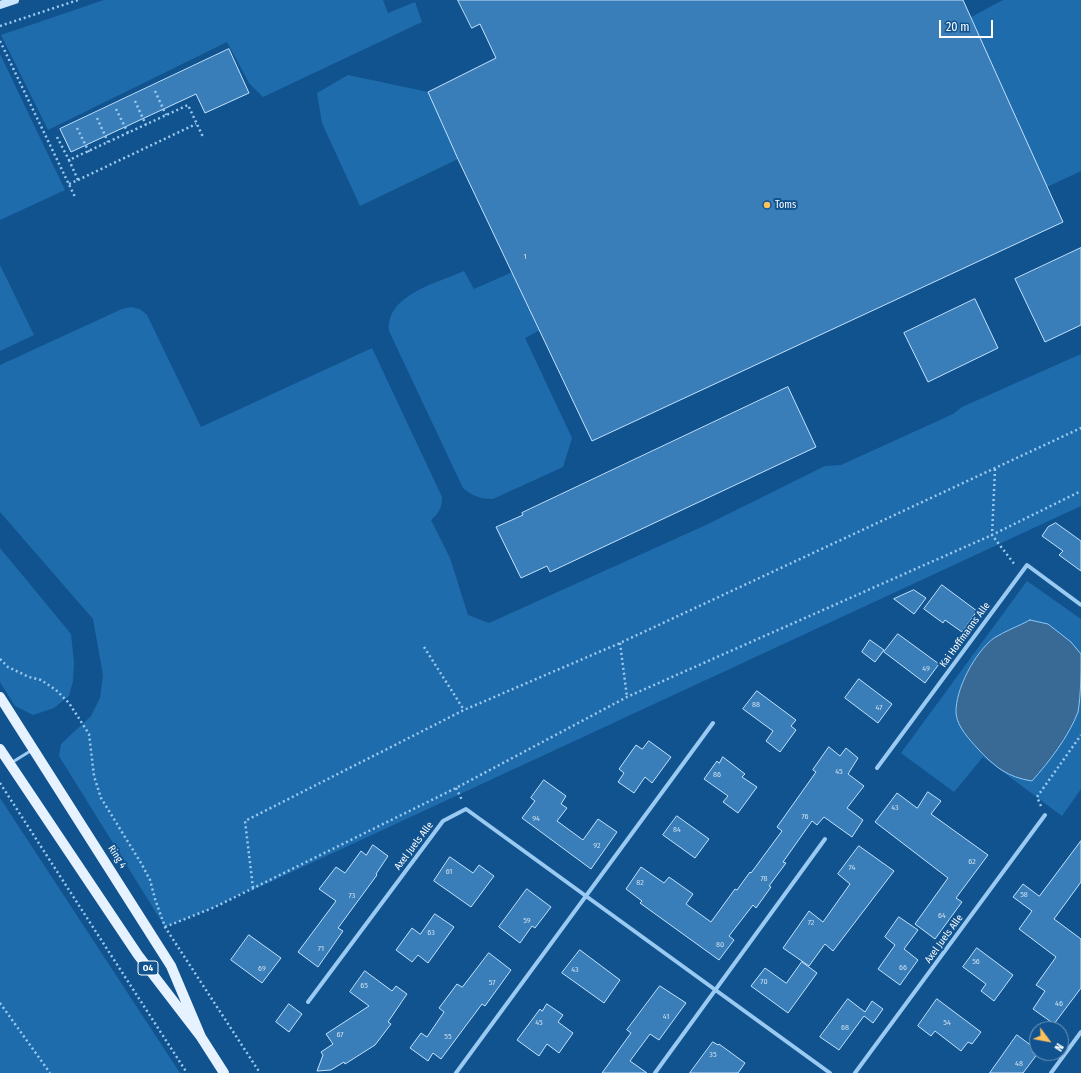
<!DOCTYPE html>
<html>
<head>
<meta charset="utf-8">
<style>
	body { margin:0 }
	#map { position:relative; width:1081px; height:1073px; overflow:hidden; background:#11538f; font-family:"Fira Sans Condensed",sans-serif }
	canvas { display:block }
	.north { position:absolute; left:1029px; top:1021px; width:40px; height:40px; box-sizing:border-box; background:#11538f; border:1px solid #7098bc; border-radius:50%; rotate:122deg; font-size:11px; font-weight:700; line-height:16px; text-align:center; color:#fff }
	.north::after { content:''; display:block; margin:auto; width:14px; height:18px; background:#ffc15c; clip-path:polygon(50% 0,100% 100%,50% 72%,0 100%) }
	.scale { position:absolute; left:939px; top:20px; width:54px; height:18px; box-sizing:border-box; border:2px solid #fff; border-top:0; padding-left:5px; font-size:12px; line-height:14px; white-space:nowrap; color:#fff; -webkit-text-stroke:3px #11538f; paint-order:stroke }
</style>
</head>
<body>
<div id="map">
<canvas width="1081" height="1073"></canvas>
<div class="north">N</div>
<div class="scale">20 m</div>
</div>
<script>
const g = document.querySelector('canvas').getContext('2d');
g.lineJoin = 'round';
function fill(path, color) { g.fillStyle = color; g.fill(path, 'evenodd'); }
function trace(path, color, width, dash) { g.strokeStyle = color; g.lineWidth = width; g.lineCap = dash ? 'butt' : 'round'; g.setLineDash(dash || []); g.stroke(path); }
function label(font, color, halo, rows, align = 'center') {
  g.font = font + ' "Fira Sans Condensed",sans-serif'; g.lineWidth = 4; g.setLineDash([]); g.textBaseline = 'middle'; g.strokeStyle = halo; g.fillStyle = color; for (const [text, x, y, turn = 0] of rows) {
    g.save(); g.translate(x, y); g.rotate((+turn || 0) * Math.PI / 180); g.textAlign = isNaN(turn) ? turn : align; if (halo) g.strokeText(text, 0, 0); g.fillText(text, 0, 0); g.restore();
  }
}
const green = new Path2D(`
	M 104,0 L 383,0 L 388,13 L 415,2 L 422,22 L 263,97 L 249,83 L 227,42 L 48,130 L 1,35 Z
	M 1003,0 L 1081,0 L 1081,171 L 1047,187 L 971,17 Z
	M 0,54 L 65,190 L 0,220 Z
	M 348,75 L 428,92 L 458,159 L 360,206 L 322,123 L 317,93 Z
	M 0,265 L 34,335 L 0,351 Z
	M 464,271 L 474,289 L 515,271 L 542,329 L 525,338 L 572,438 L 563,467 L 493,499 C 481,499 472,496 463,488 L 389,331 C 386,295 437,283 464,271 Z
	M 131,307 L 140,309 L 147,315 L 201,427 L 372,348 L 442,497 C 442,508 439,513 431,520 L 450,558 L 468,615 L 489,623 L 706,525 L 825,466 L 841,465 L 953,414 L 962,407 L 1081,354 L 1081,506 L 251,891 L 250,889 L 215,907 L 165,927 L 59,756 L 61,744 L 91,716 L 100,698 L 103,675 L 93,619 L 0,512 L 0,365 L 122,309 Z
	M 0,548 L 71,634 L 74,663 L 73,681 L 69,696 L 54,708 L 33,715 L 15,706 L 0,682 Z
	M 1027,581 L 1081,619 L 1081,789 L 1062,816 L 983,757 L 954,792 L 901,753 Z
	M 0,798 L 180,1073 L 0,1073 Z`);
const water = new Path2D(`
	M 1030,620 L 1048,624 L 1071,642 L 1081,654 C 1081,672 1081,695 1078,712 C 1069,736 1049,762 1032,781 C 1007,777 995,767 978,749 C 970,740 957,727 956,713 C 955,690 975,652 994,638 C 1005,631 1019,626 1030,620 Z`);
const building = new Path2D(`
	M 458,0 L 963,0 L 1063,222 L 592,441 L 458,159 L 428,92 L 496,58 L 480,24 L 472,28 Z
	M 229,49 L 249,93 L 205,113 L 196,94 L 71,152 L 60,129 Z
	M 1081,248 L 1081,325 L 1045,342 L 1015,279 Z
	M 975,299 L 998,348 L 928,382 L 904,333 Z
	M 788,387 L 816,447 L 550,572 L 547,566 L 521,578 L 496,527 L 523,515 L 522,513 Z
	M 1056,523 L 1081,541 L 1081,571 L 1059,555 L 1063,551 L 1042,536 L 1048,527 Z
	M 942,585 L 977,611 L 962,632 L 945,620 L 943,623 L 924,609 Z
	M 914,590 L 926,598 L 914,614 L 894,599 Z
	M 898,634 L 939,664 L 925,683 L 884,652 Z
	M 870,640 L 884,650 L 875,662 L 862,652 Z
	M 859,679 L 892,704 L 878,723 L 845,698 Z
	M 757,691 L 796,720 L 791,726 L 796,730 L 780,752 L 766,741 L 773,731 L 743,709 Z
	M 649,741 L 671,757 L 652,783 L 645,777 L 634,793 L 618,782 L 624,773 L 619,769 L 636,745 L 642,749 Z
	M 829,747 L 840,756 L 846,748 L 858,758 L 848,774 L 864,786 L 847,808 L 863,820 L 852,837 L 824,817 L 817,825 L 812,821 L 783,862 L 786,863 L 769,886 L 771,887 L 756,908 L 753,905 L 729,936 L 734,940 L 719,960 L 640,903 L 642,901 L 626,889 L 641,867 L 664,883 L 669,877 L 693,894 L 686,904 L 711,922 L 735,889 L 737,890 L 750,872 L 751,873 L 782,831 L 777,827 L 816,772 L 813,770 Z
	M 723,757 L 745,774 L 742,777 L 757,787 L 738,813 L 723,802 L 728,796 L 704,779 L 717,761 L 719,763 Z
	M 544,780 L 566,796 L 561,804 L 567,808 L 557,821 L 583,840 L 598,819 L 617,832 L 591,869 L 522,818 L 535,801 L 531,798 Z
	M 928,792 L 941,801 L 931,814 L 988,855 L 956,898 L 962,902 L 935,939 L 915,924 L 948,878 L 875,822 L 897,793 L 917,808 Z
	M 677,816 L 709,839 L 695,858 L 663,835 Z
	M 1081,841 L 1081,882 L 1054,919 L 1081,939 L 1081,988 L 1054,1024 L 1033,1009 L 1045,991 L 1036,985 L 1056,957 L 1019,929 L 1032,911 L 1013,897 L 1023,884 L 1039,896 Z
	M 373,845 L 388,856 L 376,874 L 377,875 L 338,928 L 343,931 L 318,967 L 298,952 L 336,901 L 319,889 L 336,867 L 345,873 L 361,851 L 366,855 Z
	M 859,846 L 894,871 L 833,951 L 825,944 L 809,966 L 783,948 L 809,911 L 823,922 L 850,884 L 838,874 Z
	M 450,857 L 473,873 L 479,865 L 494,876 L 471,907 L 434,881 Z
	M 527,889 L 551,907 L 535,928 L 532,926 L 520,943 L 499,927 Z
	M 435,914 L 454,927 L 428,963 L 418,955 L 412,962 L 396,950 L 412,928 L 420,934 Z
	M 899,917 L 918,930 L 904,949 L 918,960 L 900,985 L 878,969 L 895,945 L 885,937 Z
	M 249,935 L 281,958 L 262,983 L 231,960 Z
	M 977,948 L 1013,975 L 994,1001 L 981,991 L 986,984 L 963,967 Z
	M 580,950 L 620,980 L 604,1003 L 562,973 Z
	M 489,953 L 511,970 L 485,1006 L 482,1004 L 441,1059 L 433,1053 L 428,1061 L 410,1048 L 421,1033 L 427,1037 L 444,1012 L 439,1008 L 457,984 L 462,987 Z
	M 802,962 L 817,973 L 788,1013 L 751,986 L 765,968 L 786,983 Z
	M 365,971 L 392,991 L 396,986 L 407,994 L 388,1022 L 391,1024 L 375,1045 L 345,1064 L 344,1062 L 331,1070 L 317,1071 L 323,1055 L 321,1052 L 333,1044 L 326,1034 L 369,1006 L 350,992 Z
	M 660,986 L 686,1003 L 659,1040 L 650,1034 L 630,1061 L 647,1073 L 602,1073 L 631,1033 L 627,1030 Z
	M 848,999 L 865,1012 L 872,1001 L 883,1009 L 873,1023 L 864,1016 L 839,1050 L 820,1037 Z
	M 937,999 L 981,1032 L 972,1044 L 968,1042 L 961,1051 L 935,1031 L 931,1036 L 918,1026 Z
	M 289,1004 L 302,1014 L 289,1032 L 276,1022 Z
	M 547,1004 L 563,1015 L 558,1022 L 573,1033 L 559,1053 L 547,1044 L 539,1056 L 517,1040 L 540,1009 L 542,1011 Z
	M 1017,1035 L 1036,1049 L 1033,1053 L 1038,1053 L 1023,1073 L 990,1073 Z
	M 713,1042 L 718,1045 L 719,1044 L 745,1063 L 738,1073 L 690,1073 Z`);
const path = new Path2D(`
	M 0,26 L 78,0
	M 0,41 L 75,197
	M 155,91 L 166,115
	M 135,101 L 146,125
	M 116,109 L 128,133
	M 97,118 L 108,142
	M 77,128 L 89,152
	M 57,137 L 69,160
	M 78,180 L 196,124
	M 69,184 L 78,180 L 69,160 L 188,105 L 203,137
	M 995,469 L 992,535 L 1015,565
	M 620,643 L 627,697
	M 424,647 L 464,710
	M 0,659 L 8,667 L 29,677 L 41,680 L 56,690 L 69,703 L 89,734 L 94,776 L 101,798 L 141,863 L 150,880 L 155,899 L 165,927 L 260,1073
	M 0,783 L 187,1073
	M 456,788 L 462,800
	M 1041,806 L 1037,797 L 1081,735
	M 253,888 L 245,821 L 464,710 L 620,643 L 1081,428
	M 165,927 L 215,907 L 456,788 L 627,697 L 992,535 L 1081,491
	M 0,1003 L 50,1073`);
const lane = new Path2D(`
	M 11,763 L 32,750`);
const street = new Path2D(`
	M 877,768 L 1027,565 L 1081,605
	M 308,1002 L 443,821 L 466,809 L 830,1073
	M 456,1073 L 713,723
	M 655,1073 L 825,839
	M 855,1073 L 1045,815
	M 1051,1073 L 1081,1032`);
const secondary = new Path2D(`
	M 0,5 L 15,0`);
const primary = new Path2D(`
	M 0,697 L 171,966 L 201,1037
	M 0,749 L 138,955 L 201,1037 L 224,1073`);
const markers = [
	[767,205,4,"#ffc15c"]
];
const numberNames = [
	["1",525,257],
	["49",926,669],
	["88",756,705],
	["47",879,708],
	["45",839,772],
	["86",717,775],
	["43",895,808],
	["76",805,817],
	["94",536,819],
	["84",677,830],
	["92",597,846],
	["62",972,862],
	["74",852,868],
	["61",449,872],
	["78",764,879],
	["82",640,883],
	["58",1024,895],
	["73",352,896],
	["64",942,916],
	["59",527,921],
	["72",811,923],
	["63",431,933],
	["80",720,945],
	["71",321,949],
	["56",976,962],
	["66",903,968],
	["69",262,969],
	["43",575,970],
	["70",764,982],
	["57",492,983],
	["65",364,986],
	["46",1059,1004],
	["41",666,1017],
	["45",539,1023],
	["54",947,1023],
	["68",845,1028],
	["67",340,1035],
	["55",448,1037],
	["35",713,1055],
	["48",1019,1064]
];
const shields = [
	[148,968,20]
];
const shieldNames = [
	["O4",148,968]
];
const poiNames = [
	["Toms",775,205]
];
const streetNames = [
	["Kai Hoffmanns Alle",965,635,-54],
	["Axel Juels Alle",414,846,-53],
	["Ring 4",117,857,58],
	["Axel Juels Alle",944,939,-54]
];
fill(green, '#1f6cad');
fill(water, '#396a96');
trace(water, '#8cc7f6', 1);
fill(building, '#397eb9');
trace(building, '#c2e2fd', 1);
trace(path, '#9acaf2', 2.5, [2, 3]);
trace(lane, '#9acaf2', 3);
trace(street, '#9acaf2', 4);
trace(secondary, '#c9e4fc', 8);
trace(primary, '#e6f2ff', 10);
for (const [x, y, r, color] of markers) { const dot = new Path2D(); dot.arc(x, y, r, 0, 2 * Math.PI); g.fillStyle = color; g.fill(dot); trace(dot, '#11538f', 1.5); }
label('8px', '#cedfee', null, numberNames);
for (const [x, y, w] of shields) { const box = new Path2D(); box.roundRect(x - w / 2, y - 7, w, 14, 3); g.fillStyle = '#11538f'; g.fill(box); trace(box, '#fff', 1); }
label('bold 9px', '#fff', null, shieldNames);
label('10px', '#fff', '#11538f', poiNames, 'left');
label('10px', '#fff', '#11538f', streetNames);
</script>
</body>
</html>
